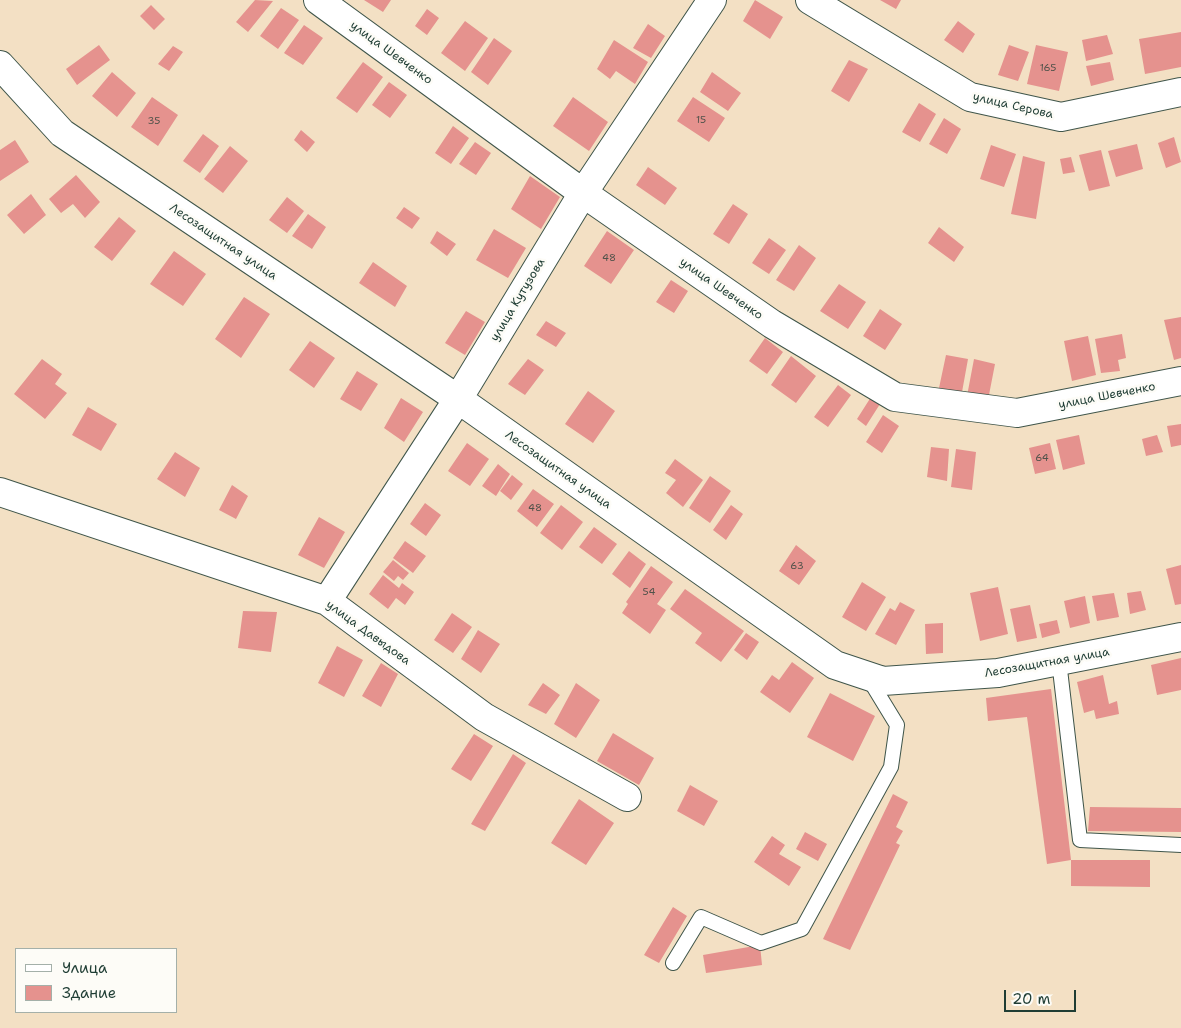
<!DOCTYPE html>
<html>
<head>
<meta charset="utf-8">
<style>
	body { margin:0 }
	#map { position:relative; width:1181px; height:1028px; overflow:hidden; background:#f3e0c4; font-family:"Shantell Sans",sans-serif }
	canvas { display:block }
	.legend { position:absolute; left:15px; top:948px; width:162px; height:65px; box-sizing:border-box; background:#fdfcf7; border:1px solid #a4b0a9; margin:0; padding:6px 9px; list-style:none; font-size:15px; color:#1f3d34 }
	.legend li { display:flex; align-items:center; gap:10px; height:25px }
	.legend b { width:25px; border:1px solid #a4b0a9 }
	.scale { position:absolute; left:1004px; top:990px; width:72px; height:22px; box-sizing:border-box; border:2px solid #1f3d34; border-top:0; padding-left:6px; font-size:15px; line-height:18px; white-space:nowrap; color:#1f3d34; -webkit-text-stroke:4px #fdfcf7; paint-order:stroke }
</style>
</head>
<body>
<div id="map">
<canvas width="1181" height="1028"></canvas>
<ul class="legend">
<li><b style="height:6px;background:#fff"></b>Улица</li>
<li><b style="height:14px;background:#e5928e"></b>Здание</li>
</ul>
<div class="scale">20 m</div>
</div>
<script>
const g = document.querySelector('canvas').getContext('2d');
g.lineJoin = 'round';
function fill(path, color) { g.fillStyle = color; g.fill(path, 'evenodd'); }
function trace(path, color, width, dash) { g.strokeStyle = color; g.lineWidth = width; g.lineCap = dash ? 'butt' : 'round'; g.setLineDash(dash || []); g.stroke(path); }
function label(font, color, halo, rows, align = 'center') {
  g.font = font + ' "Shantell Sans",sans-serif'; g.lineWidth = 5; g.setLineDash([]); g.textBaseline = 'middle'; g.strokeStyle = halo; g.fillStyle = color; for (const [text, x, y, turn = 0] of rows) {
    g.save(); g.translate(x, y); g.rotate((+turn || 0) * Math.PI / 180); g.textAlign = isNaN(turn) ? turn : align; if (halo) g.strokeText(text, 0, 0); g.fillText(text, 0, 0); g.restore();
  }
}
const building = new Path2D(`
	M 255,0 L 273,1 L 248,32 L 236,22 Z
	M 364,0 L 391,0 L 383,12 Z
	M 755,0 L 783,17 L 770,39 L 743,21 Z
	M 880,0 L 901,0 L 896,9 Z
	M 151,5 L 165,19 L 154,30 L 140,16 Z
	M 281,8 L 299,20 L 278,49 L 260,36 Z
	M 427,9 L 439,18 L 427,35 L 415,26 Z
	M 465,21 L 488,38 L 465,71 L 441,53 Z
	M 958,21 L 975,34 L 963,53 L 944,40 Z
	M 648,24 L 665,36 L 651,58 L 633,48 Z
	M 304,25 L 323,38 L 303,65 L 284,53 Z
	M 1181,32 L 1181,67 L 1145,74 L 1139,39 Z
	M 1107,35 L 1113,54 L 1086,61 L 1082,40 Z
	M 494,38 L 512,51 L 488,85 L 471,72 Z
	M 614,40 L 648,62 L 635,84 L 616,71 L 610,79 L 597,69 Z
	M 99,45 L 110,60 L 77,85 L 66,69 Z
	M 1009,45 L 1029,52 L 1018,81 L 998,75 Z
	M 1036,45 L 1068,52 L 1059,91 L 1027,84 Z
	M 173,46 L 183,52 L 169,71 L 158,64 Z
	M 849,60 L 868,69 L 849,102 L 831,91 Z
	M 363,62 L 383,77 L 357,113 L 336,98 Z
	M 1110,62 L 1114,80 L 1091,86 L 1086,66 Z
	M 112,72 L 136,93 L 117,117 L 92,96 Z
	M 712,72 L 741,93 L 728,111 L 700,92 Z
	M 389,82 L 407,95 L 390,118 L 372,105 Z
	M 152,97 L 178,115 L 158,146 L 131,127 Z
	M 573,97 L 608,122 L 589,151 L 553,126 Z
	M 693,97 L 725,118 L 709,142 L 677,121 Z
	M 919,103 L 936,114 L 920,142 L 902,132 Z
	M 944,118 L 961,129 L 947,154 L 929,144 Z
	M 453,126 L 469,138 L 451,164 L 435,153 Z
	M 301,130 L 315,142 L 307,152 L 294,140 Z
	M 203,134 L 219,146 L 200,173 L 183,161 Z
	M 1174,137 L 1181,162 L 1166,168 L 1158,143 Z
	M 15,140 L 29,162 L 0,181 L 0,150 Z
	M 475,142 L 491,153 L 476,175 L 459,164 Z
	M 1137,144 L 1143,169 L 1116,177 L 1108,151 Z
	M 991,145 L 1016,154 L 1004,187 L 980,179 Z
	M 230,146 L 248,161 L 223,193 L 204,179 Z
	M 1101,150 L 1110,186 L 1089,191 L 1079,155 Z
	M 1023,156 L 1045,162 L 1036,219 L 1011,214 Z
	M 1071,157 L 1075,172 L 1063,174 L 1060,159 Z
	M 648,167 L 677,188 L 665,205 L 636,185 Z
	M 76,175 L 100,202 L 85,218 L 73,204 L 61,213 L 49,199 Z
	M 530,176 L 560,197 L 541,229 L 511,209 Z
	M 31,194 L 46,215 L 24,234 L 7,215 Z
	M 287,197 L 304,211 L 287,233 L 269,220 Z
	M 733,204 L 748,214 L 729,244 L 713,234 Z
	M 404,207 L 420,218 L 412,229 L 396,218 Z
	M 308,214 L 326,227 L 312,249 L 292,236 Z
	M 119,217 L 136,231 L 112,261 L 94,247 Z
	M 939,227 L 964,247 L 954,262 L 928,243 Z
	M 494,229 L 526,248 L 508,278 L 476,260 Z
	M 437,231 L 456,244 L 447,256 L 430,243 Z
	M 607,231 L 634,250 L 611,284 L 584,266 Z
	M 769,238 L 786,250 L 769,274 L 752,263 Z
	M 799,245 L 816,258 L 794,291 L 776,280 Z
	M 174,251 L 206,274 L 183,306 L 150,284 Z
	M 373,262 L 407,286 L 395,307 L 359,283 Z
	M 671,280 L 688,291 L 674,313 L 656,302 Z
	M 839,284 L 866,302 L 848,329 L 820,311 Z
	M 244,297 L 270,314 L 241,358 L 215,339 Z
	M 880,309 L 902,324 L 885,350 L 863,336 Z
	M 466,311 L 485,322 L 465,355 L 445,343 Z
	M 1181,317 L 1181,358 L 1174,360 L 1164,320 Z
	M 546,321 L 566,333 L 556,347 L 536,335 Z
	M 1122,334 L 1126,358 L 1118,360 L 1120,371 L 1101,373 L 1095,339 Z
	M 1088,336 L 1096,375 L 1072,381 L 1064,341 Z
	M 765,338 L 783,352 L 767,374 L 749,361 Z
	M 310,341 L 335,358 L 314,388 L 289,370 Z
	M 946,355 L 968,359 L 962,392 L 939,388 Z
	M 791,356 L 816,376 L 796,403 L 771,385 Z
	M 42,359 L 62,374 L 55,384 L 67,393 L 45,419 L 14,394 Z
	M 528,359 L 544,370 L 525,395 L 508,384 Z
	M 974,359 L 995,364 L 988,400 L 967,396 Z
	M 357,371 L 378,384 L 361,411 L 340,399 Z
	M 838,385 L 851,395 L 828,427 L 814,417 Z
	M 588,391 L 615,411 L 593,443 L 565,424 Z
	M 871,397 L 880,404 L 866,426 L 857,419 Z
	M 401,398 L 423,412 L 404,442 L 384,428 Z
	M 88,407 L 117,424 L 101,451 L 72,435 Z
	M 883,415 L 899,426 L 882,453 L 866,442 Z
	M 1181,424 L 1181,445 L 1171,447 L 1167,426 Z
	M 1079,435 L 1085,464 L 1063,470 L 1056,440 Z
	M 1157,435 L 1163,452 L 1146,456 L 1142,439 Z
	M 467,443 L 489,459 L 470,486 L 448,471 Z
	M 1050,443 L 1056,469 L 1035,474 L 1029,448 Z
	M 931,447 L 949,449 L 947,481 L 927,477 Z
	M 956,449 L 976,452 L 972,490 L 951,487 Z
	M 175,452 L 200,468 L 185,497 L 157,479 Z
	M 675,459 L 703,480 L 683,507 L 666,493 L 676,480 L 665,473 Z
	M 498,464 L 510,474 L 496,496 L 482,486 Z
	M 512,475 L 523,484 L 511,500 L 500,491 Z
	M 710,476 L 731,491 L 710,523 L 689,508 Z
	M 232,485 L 248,496 L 236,519 L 219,510 Z
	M 533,489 L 554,504 L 537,527 L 517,511 Z
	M 425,503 L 441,515 L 426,536 L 410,524 Z
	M 561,505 L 583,522 L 562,550 L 540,533 Z
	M 731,505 L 743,514 L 726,540 L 713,530 Z
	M 319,517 L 345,532 L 324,568 L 298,555 Z
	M 594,527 L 617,544 L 602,564 L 579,547 Z
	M 405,541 L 426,556 L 413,573 L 393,558 Z
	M 796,545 L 816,561 L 799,585 L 779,571 Z
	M 629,551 L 646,564 L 630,588 L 612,574 Z
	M 393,560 L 409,573 L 403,580 L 398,576 L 394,581 L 383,572 Z
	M 1181,565 L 1181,604 L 1175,605 L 1166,569 Z
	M 651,566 L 673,582 L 657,604 L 666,610 L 650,634 L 622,613 L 628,604 L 626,602 Z
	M 383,575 L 399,588 L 402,583 L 414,592 L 405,605 L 396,598 L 388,609 L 369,594 Z
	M 862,582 L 886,597 L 866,631 L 842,617 Z
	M 998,587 L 1008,634 L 980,641 L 970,593 Z
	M 685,589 L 744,631 L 721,662 L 695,643 L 702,633 L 670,609 Z
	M 1141,591 L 1146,610 L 1130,614 L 1127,593 Z
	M 1114,593 L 1119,617 L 1097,621 L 1092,596 Z
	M 1085,596 L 1090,623 L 1070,628 L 1064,601 Z
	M 900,602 L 915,610 L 896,645 L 875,634 L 890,608 L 895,611 Z
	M 1030,605 L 1037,638 L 1017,642 L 1010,609 Z
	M 243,611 L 277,612 L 271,652 L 238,648 Z
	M 452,613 L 472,627 L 453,653 L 434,640 Z
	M 1057,620 L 1060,633 L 1042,638 L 1039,624 Z
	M 943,623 L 943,653 L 926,654 L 925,624 Z
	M 478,630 L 500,644 L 481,673 L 461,659 Z
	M 746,633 L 759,642 L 747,660 L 734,650 Z
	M 337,646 L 363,660 L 344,697 L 318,683 Z
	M 1181,658 L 1181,690 L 1157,695 L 1151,665 Z
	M 792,662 L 814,678 L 790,713 L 760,692 L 772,675 L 779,680 Z
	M 381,663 L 398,674 L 381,707 L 362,696 Z
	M 1103,675 L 1109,704 L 1117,701 L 1119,714 L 1096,719 L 1094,710 L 1084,713 L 1077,682 Z
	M 543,683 L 560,695 L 546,714 L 528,705 Z
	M 576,683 L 600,700 L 576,738 L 554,724 Z
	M 1051,689 L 1071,860 L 1047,864 L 1027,717 L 988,721 L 986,698 Z
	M 830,693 L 875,716 L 853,761 L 807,737 Z
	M 613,733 L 654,758 L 639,785 L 597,761 Z
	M 474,734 L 493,746 L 471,781 L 451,769 Z
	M 513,754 L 526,763 L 485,831 L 471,824 Z
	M 690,785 L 718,801 L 704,826 L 677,811 Z
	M 893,794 L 908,802 L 896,827 L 903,831 L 896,843 L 900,845 L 850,950 L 823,939 Z
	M 579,799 L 614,823 L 586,865 L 551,843 Z
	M 1090,807 L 1181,808 L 1181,832 L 1088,831 Z
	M 805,832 L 827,844 L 818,861 L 796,849 Z
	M 772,836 L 785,845 L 779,854 L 801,867 L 789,886 L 754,862 Z
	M 1071,860 L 1150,860 L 1150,887 L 1071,886 Z
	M 673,907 L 687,916 L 659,963 L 644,955 Z
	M 760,945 L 762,965 L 706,973 L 703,955 Z`);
const service = new Path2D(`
	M 1059,661 L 1080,840 L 1181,845
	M 673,963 L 701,917 L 761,943 L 802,929 L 891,767 L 897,725 L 869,679`);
const minor = new Path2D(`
	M 318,0 L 583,193 L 772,324 L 895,397 L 1017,413 L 1181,381
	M 810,0 L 970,97 L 1061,117 L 1181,92
	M 0,65 L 62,133 L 458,399 L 835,665 L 883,681 L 998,673 L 1181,637
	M 0,492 L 327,601 L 484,717 L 627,797
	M 327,601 L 458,399 L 583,193 L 712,0`);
const numberNames = [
	["165",1048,68],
	["15",701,120],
	["35",154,121],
	["48",609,258],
	["64",1042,458],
	["48",535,508],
	["63",797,566],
	["54",649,592]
];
const streetNames = [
	["улица Шевченко",391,53,36],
	["улица Серова",1013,106,13],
	["Лесозащитная улица",223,242,34],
	["улица Шевченко",721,289,35],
	["улица Кутузова",518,300,-59],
	["улица Шевченко",1107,396,-11],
	["Лесозащитная улица",558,470,35],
	["улица Давыдова",368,633,36],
	["Лесозащитная улица",1047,663,-10]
];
fill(building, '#e5928e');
trace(service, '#3f554a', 16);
trace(minor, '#3f554a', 30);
trace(service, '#fff', 14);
trace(minor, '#fff', 28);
label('10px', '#50524a', null, numberNames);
label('12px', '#1f3d34', '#fdfcf7', streetNames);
</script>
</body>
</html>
